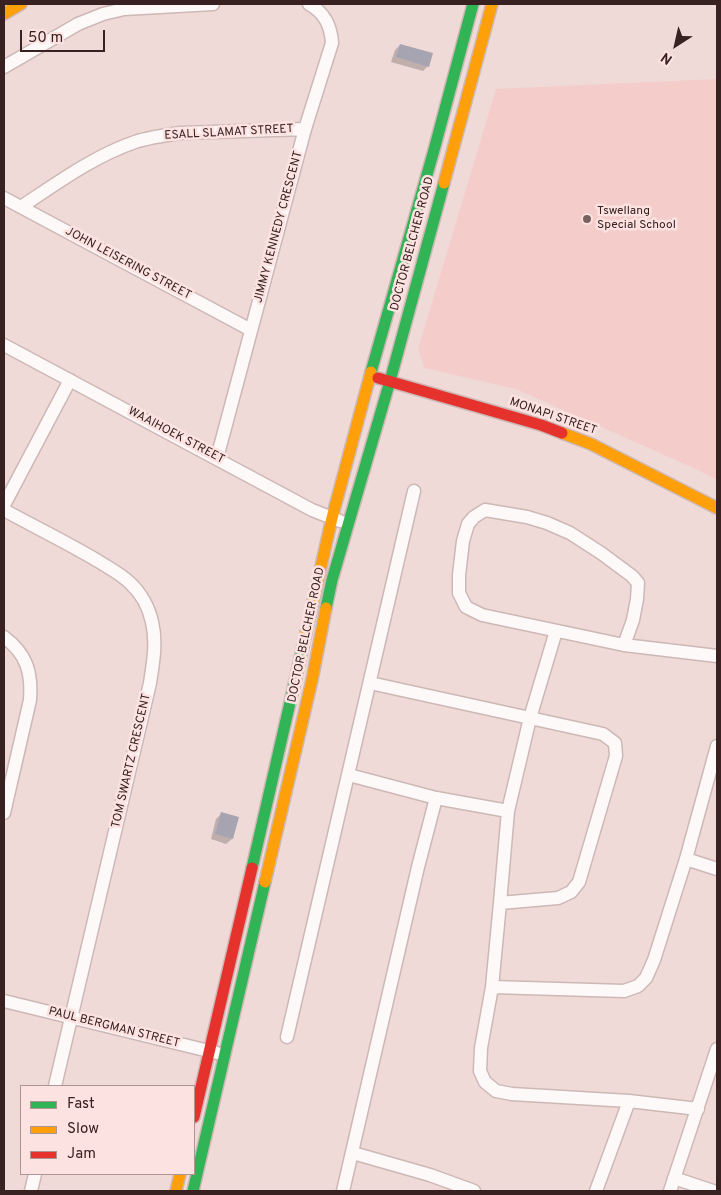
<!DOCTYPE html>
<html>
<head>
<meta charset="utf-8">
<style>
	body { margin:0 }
	#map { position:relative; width:721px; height:1195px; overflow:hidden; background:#efdad8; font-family:Overpass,sans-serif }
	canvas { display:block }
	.frame { position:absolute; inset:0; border:5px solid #382120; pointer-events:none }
	.legend { position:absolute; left:20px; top:1085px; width:175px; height:90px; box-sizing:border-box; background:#fce3e1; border:1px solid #ae9594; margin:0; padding:6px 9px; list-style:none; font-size:15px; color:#382120 }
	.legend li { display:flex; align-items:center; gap:10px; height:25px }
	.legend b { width:25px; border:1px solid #ae9594 }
	.north { position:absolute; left:651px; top:20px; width:50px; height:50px; -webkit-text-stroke:4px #fce3e1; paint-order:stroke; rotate:215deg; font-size:14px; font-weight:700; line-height:20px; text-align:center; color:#382120 }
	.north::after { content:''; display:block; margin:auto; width:18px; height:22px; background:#382120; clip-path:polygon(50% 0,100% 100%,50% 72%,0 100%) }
	.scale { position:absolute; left:20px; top:30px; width:85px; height:22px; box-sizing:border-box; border:2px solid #382120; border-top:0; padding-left:6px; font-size:15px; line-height:18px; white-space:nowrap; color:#382120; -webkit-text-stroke:4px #fce3e1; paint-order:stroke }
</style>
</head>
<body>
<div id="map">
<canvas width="721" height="1195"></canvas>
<div class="frame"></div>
<ul class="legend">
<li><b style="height:6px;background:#30b455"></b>Fast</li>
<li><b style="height:6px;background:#ff9f0a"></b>Slow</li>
<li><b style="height:6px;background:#e5322d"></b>Jam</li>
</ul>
<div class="north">N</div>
<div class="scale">50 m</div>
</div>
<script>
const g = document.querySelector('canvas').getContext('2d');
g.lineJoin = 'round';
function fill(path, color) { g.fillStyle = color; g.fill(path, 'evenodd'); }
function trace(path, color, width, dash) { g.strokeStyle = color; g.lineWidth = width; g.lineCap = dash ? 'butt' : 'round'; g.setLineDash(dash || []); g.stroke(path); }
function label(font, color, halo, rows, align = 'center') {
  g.font = font + ' Overpass,sans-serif'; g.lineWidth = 5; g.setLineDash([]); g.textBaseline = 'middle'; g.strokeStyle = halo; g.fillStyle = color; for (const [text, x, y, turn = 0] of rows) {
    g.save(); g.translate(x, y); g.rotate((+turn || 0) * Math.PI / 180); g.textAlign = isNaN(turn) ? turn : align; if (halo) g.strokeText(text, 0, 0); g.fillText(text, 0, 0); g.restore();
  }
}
const built = new Path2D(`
	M 717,79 L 717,480 L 698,470 L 516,389 L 425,368 L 418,349 L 496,89 Z`);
const shadow = new Path2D(`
	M 400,45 L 428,66 L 423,71 L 391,62 L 395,50 Z
	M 221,814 L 232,839 L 226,844 L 211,839 L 216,819 Z`);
const building = new Path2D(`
	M 400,44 L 433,53 L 429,67 L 396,57 Z
	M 221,812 L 239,817 L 233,839 L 215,834 Z`);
const street = new Path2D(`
	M 4,67 L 78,24 L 103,14 L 124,9 L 213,4
	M 4,198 L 251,330
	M 21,207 C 57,183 94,156 135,142 C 150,137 166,135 181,133 L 305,129
	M 4,345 L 312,510 L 340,521
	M 217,458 L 305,129 L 332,43 C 331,26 325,13 309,4
	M 4,505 L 70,380
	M 4,510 C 35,527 68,543 98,561 C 109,568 121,574 130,583 C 141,593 149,608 152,622 C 157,643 153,663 150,683 L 55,1086
	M 556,631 L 530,718 L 508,811 L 500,903 L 492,987 L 481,1048 L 480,1071 L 485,1082 L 496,1091 L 512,1094 L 629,1101 L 698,1109
	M 4,637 C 27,654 32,673 30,700 L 4,813
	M 624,645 L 633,620 L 637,599 L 638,583 L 632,576 L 601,553 L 570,533 L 547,523 L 527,517 L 485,510 L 474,517 L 468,524 L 463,541 L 459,575 L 459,593 L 466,607 L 482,615 L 624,645 L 717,656
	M 370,683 L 603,734 L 615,743 L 616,756 L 579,882 L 571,892 L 558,898 L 500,903
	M 349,775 L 436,798 L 508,811
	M 686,859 L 717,869
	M 492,987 L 624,991 L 638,986 L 646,978 L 654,960 L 686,859 L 717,746
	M 4,1001 L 217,1053
	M 287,1037 L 414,491
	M 353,1153 L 430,1175 L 474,1191
	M 674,1178 L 713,1191
	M 31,1191 L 35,1174
	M 343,1191 L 418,867 L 436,798
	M 596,1191 L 629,1101
	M 670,1191 L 717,1049`);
const fast = new Path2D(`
	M 371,372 L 434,150 L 473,4
	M 326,608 L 332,580 L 390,381 L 444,183
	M 252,868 L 303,646
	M 193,1191 L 265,882`);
const slow = new Path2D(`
	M 4,14 L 21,4
	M 444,183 L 492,4
	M 562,433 L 591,444 L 717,508
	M 303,646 L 332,518 L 371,372
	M 265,882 L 312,680 L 326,608
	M 176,1191 L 180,1174`);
const jam = new Path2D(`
	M 378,378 L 541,425 L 562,433
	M 194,1117 L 252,868`);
const markers = [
	[587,219,5,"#786260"]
];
const streetNames = [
	["ESALL SLAMAT STREET",229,133,-3],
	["JIMMY KENNEDY CRESCENT",279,227,-75],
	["DOCTOR BELCHER ROAD",413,244,-75],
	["JOHN LEISERING STREET",128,264,28],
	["MONAPI STREET",553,417,19],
	["WAAIHOEK STREET",176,436,28],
	["DOCTOR BELCHER ROAD",307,635,-78],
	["TOM SWARTZ CRESCENT",132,761,-77],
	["PAUL BERGMAN STREET",114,1028,14]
];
const poiNames = [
	["Tswellang",597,212],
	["Special School",597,226]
];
fill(built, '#f4ccc9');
fill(shadow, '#0003');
fill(building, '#a7a4b1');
trace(street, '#cdb8b6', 15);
trace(fast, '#cdb8b6', 14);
trace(slow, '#cdb8b6', 14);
trace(jam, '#cdb8b6', 14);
trace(street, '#fdf9f9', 12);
trace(fast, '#30b455', 11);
trace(slow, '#ff9f0a', 11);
trace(jam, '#e5322d', 11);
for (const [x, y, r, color] of markers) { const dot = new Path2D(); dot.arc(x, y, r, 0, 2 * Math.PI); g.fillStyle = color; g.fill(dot); trace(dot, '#fce3e1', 2); }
label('12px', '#382120', '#fce3e1', streetNames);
label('12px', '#382120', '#fce3e1', poiNames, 'left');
</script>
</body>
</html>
